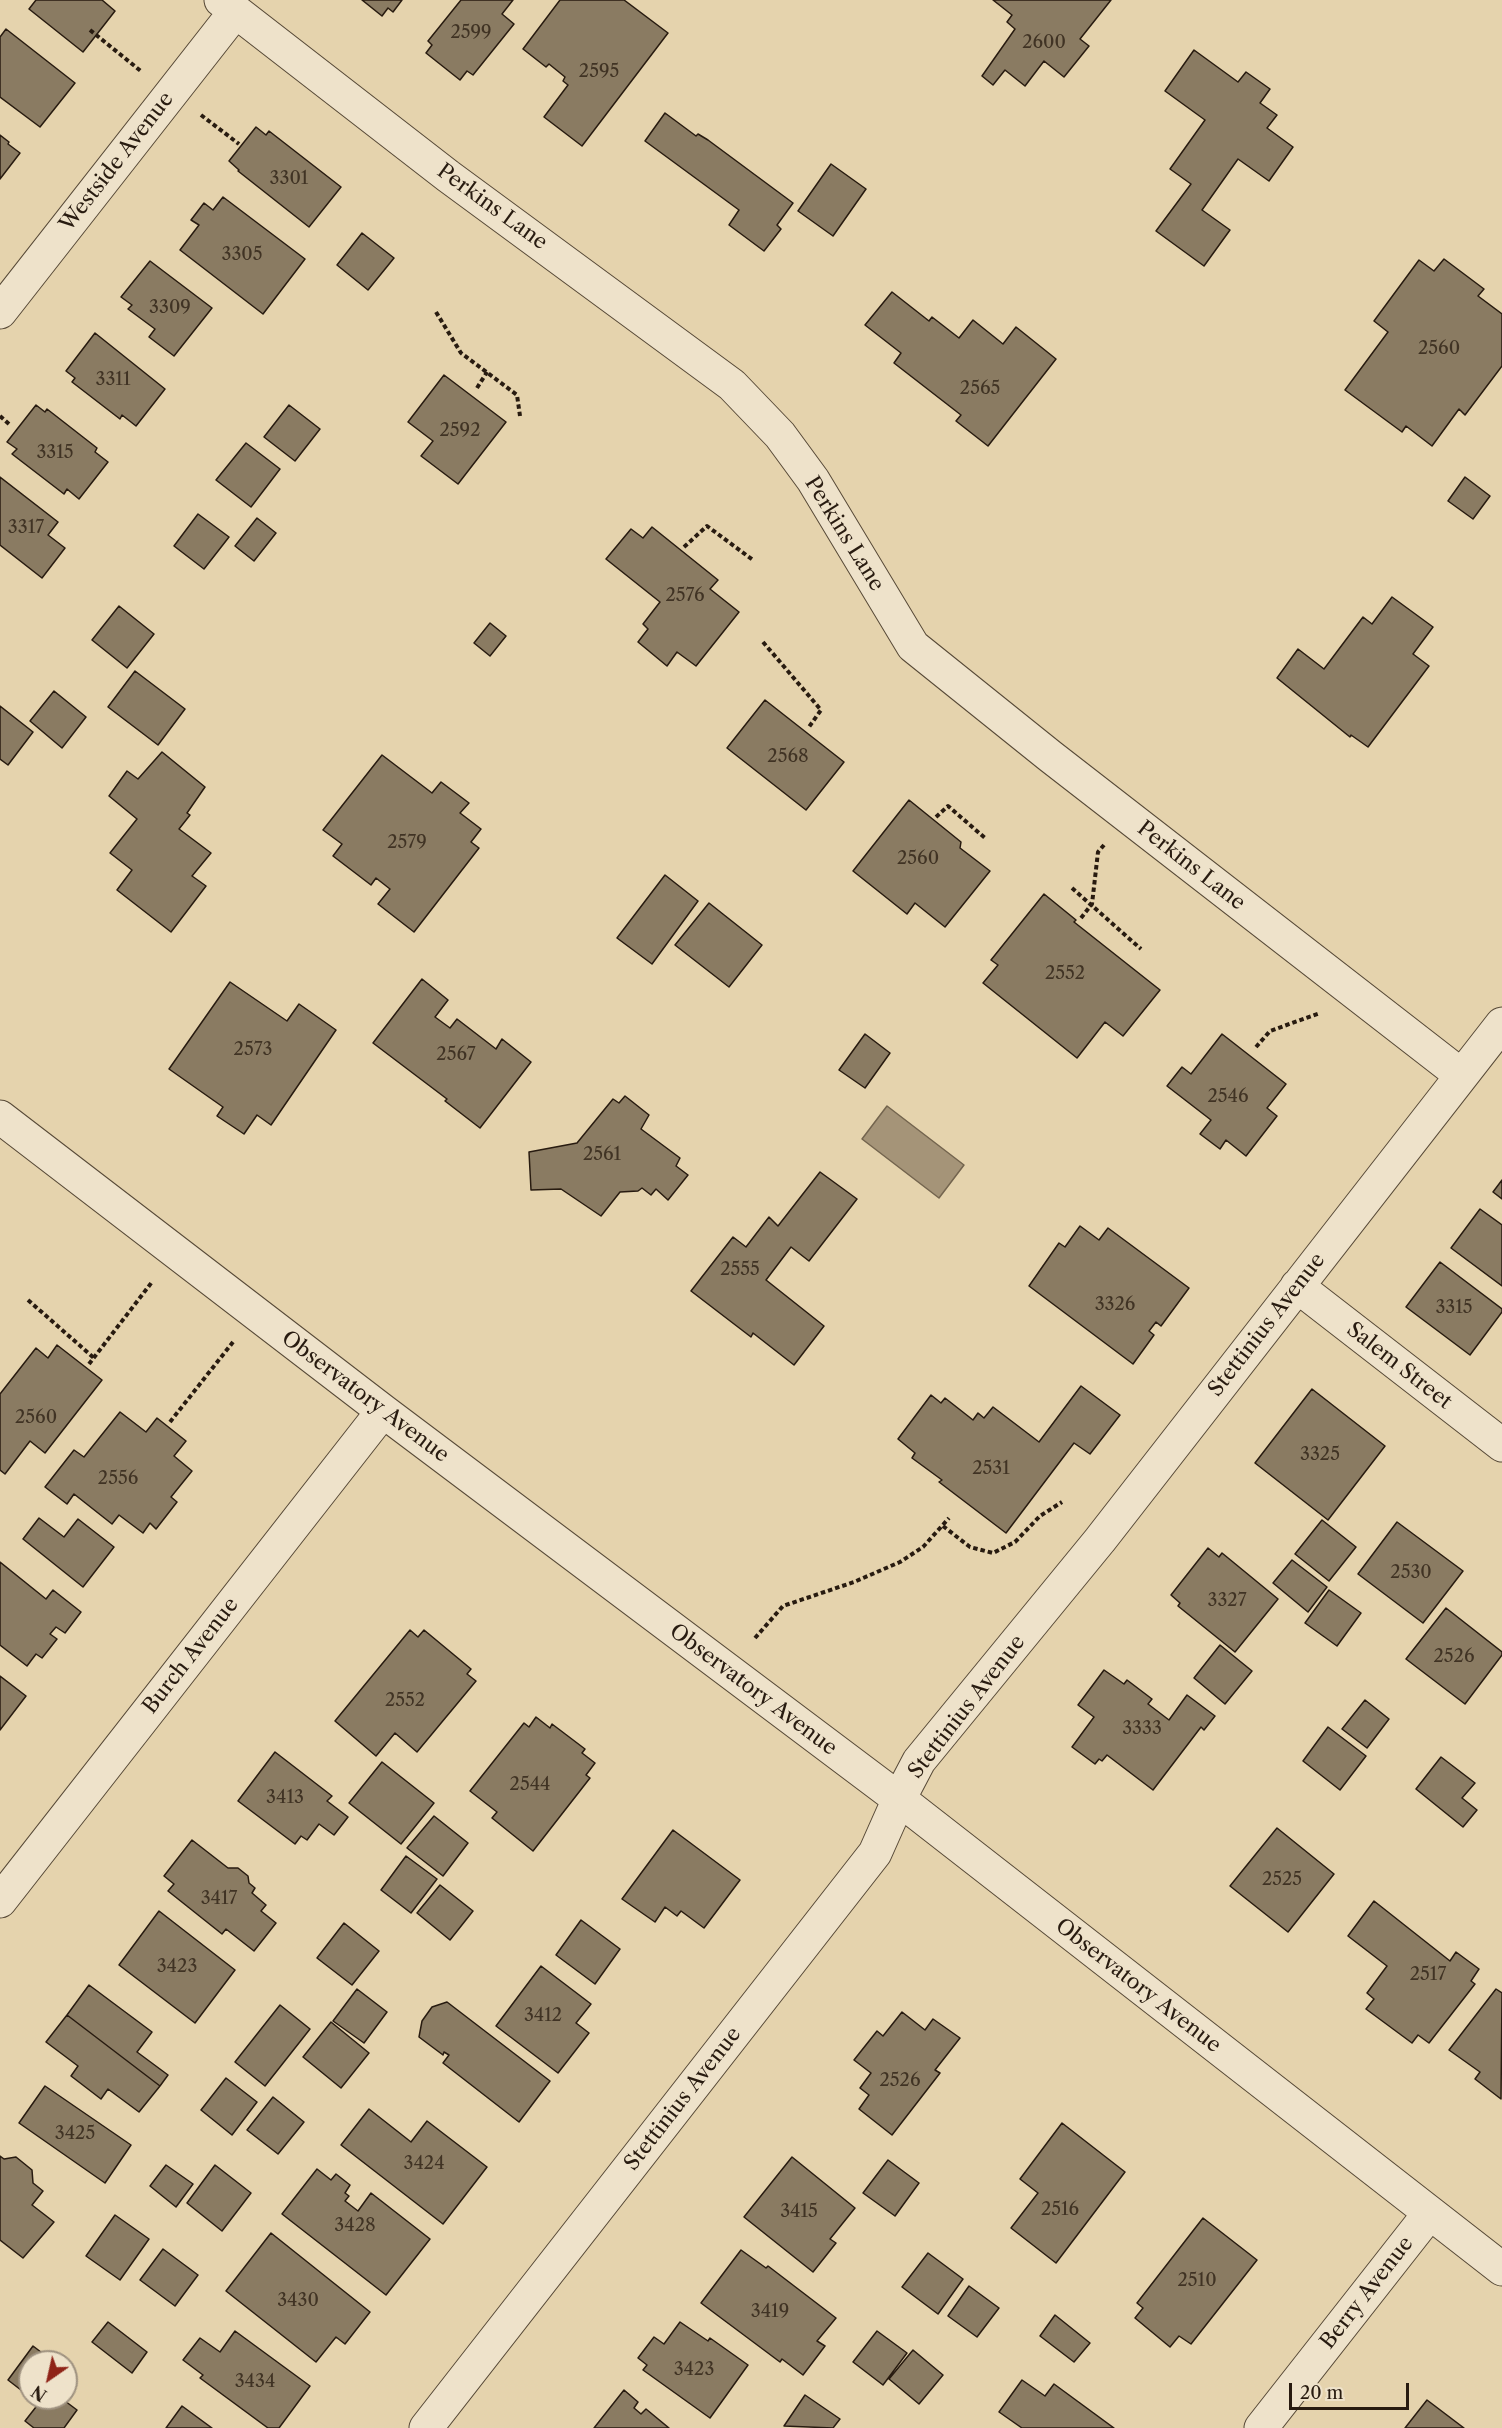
<!DOCTYPE html>
<html>
<head>
<meta charset="utf-8">
<style>
	body { margin:0 }
	#map { position:relative; width:1502px; height:2428px; overflow:hidden; background:#e5d3ad; font-family:"Libre Caslon Text",serif }
	canvas { display:block }
	.north { position:absolute; left:18px; top:2350px; width:60px; height:60px; box-sizing:border-box; background:#eee2ca; border:2px solid #9f9280; border-radius:50%; rotate:214deg; font-size:16px; font-weight:700; line-height:24px; text-align:center; color:#281b10 }
	.north::after { content:''; display:block; margin:auto; width:21px; height:27px; background:#8f2418; clip-path:polygon(50% 0,100% 100%,50% 72%,0 100%) }
	.scale { position:absolute; left:1289px; top:2383px; width:120px; height:27px; box-sizing:border-box; border:3px solid #281b10; border-top:0; padding-left:8px; font-size:18px; line-height:21px; white-space:nowrap; color:#281b10; -webkit-text-stroke:4px #eee2ca; paint-order:stroke }
</style>
</head>
<body>
<div id="map">
<canvas width="1502" height="2428"></canvas>
<div class="north">N</div>
<div class="scale">20 m</div>
</div>
<script>
const g = document.querySelector('canvas').getContext('2d');
g.lineJoin = 'round';
function fill(path, color) { g.fillStyle = color; g.fill(path, 'evenodd'); }
function trace(path, color, width, dash) { g.strokeStyle = color; g.lineWidth = width; g.lineCap = dash ? 'butt' : 'round'; g.setLineDash(dash || []); g.stroke(path); }
function label(font, color, halo, rows, align = 'center') {
  g.font = font + ' "Libre Caslon Text",serif'; g.lineWidth = 4.5; g.setLineDash([]); g.textBaseline = 'middle'; g.strokeStyle = halo; g.fillStyle = color; for (const [text, x, y, turn = 0] of rows) {
    g.save(); g.translate(x, y); g.rotate((+turn || 0) * Math.PI / 180); g.textAlign = isNaN(turn) ? turn : align; if (halo) g.strokeText(text, 0, 0); g.fillText(text, 0, 0); g.restore();
  }
}
const water = new Path2D(`
	M 887,1106 L 964,1165 L 939,1198 L 862,1139 Z`);
const building = new Path2D(`
	M 36,0 L 102,0 L 115,11 L 83,52 L 29,9 Z
	M 362,0 L 402,0 L 393,12 L 388,8 L 382,16 Z
	M 461,0 L 513,0 L 502,14 L 514,24 L 473,75 L 467,71 L 460,80 L 426,53 L 432,45 L 428,41 Z
	M 560,0 L 624,0 L 668,33 L 582,146 L 544,117 L 568,85 L 563,81 L 565,77 L 549,64 L 546,67 L 523,49 Z
	M 993,0 L 1111,0 L 1080,39 L 1089,46 L 1064,77 L 1044,61 L 1025,86 L 1005,70 L 993,85 L 982,76 L 1015,29 L 1007,22 L 1012,15 Z
	M 6,29 L 75,83 L 40,127 L 0,97 L 0,37 Z
	M 1194,50 L 1238,82 L 1246,72 L 1270,89 L 1260,103 L 1277,115 L 1267,128 L 1293,147 L 1269,181 L 1238,159 L 1202,210 L 1230,230 L 1204,266 L 1156,231 L 1191,184 L 1170,169 L 1205,120 L 1165,91 Z
	M 665,113 L 696,136 L 698,134 L 708,140 L 793,203 L 777,225 L 781,229 L 764,251 L 729,225 L 739,210 L 645,141 Z
	M 256,127 L 266,135 L 269,131 L 341,187 L 309,227 L 238,171 L 239,170 L 229,161 Z
	M 0,135 L 9,142 L 8,144 L 20,153 L 0,179 Z
	M 831,164 L 866,189 L 833,236 L 798,211 Z
	M 223,197 L 305,259 L 263,314 L 180,250 L 199,225 L 191,220 L 204,203 L 213,210 Z
	M 362,233 L 394,258 L 368,290 L 337,265 Z
	M 1444,259 L 1484,289 L 1478,296 L 1502,314 L 1502,366 L 1465,415 L 1459,409 L 1432,446 L 1406,426 L 1402,432 L 1345,390 L 1388,332 L 1374,321 L 1419,260 L 1434,271 Z
	M 150,261 L 212,308 L 174,356 L 149,337 L 155,329 L 128,309 L 132,305 L 121,297 Z
	M 892,292 L 929,321 L 932,317 L 959,338 L 973,320 L 1003,344 L 1016,327 L 1056,359 L 988,446 L 956,421 L 961,415 L 894,363 L 901,353 L 865,325 Z
	M 95,333 L 165,389 L 136,426 L 122,415 L 120,419 L 72,382 L 75,378 L 66,371 Z
	M 444,375 L 506,422 L 458,484 L 421,456 L 433,441 L 408,422 Z
	M 36,405 L 45,412 L 47,409 L 97,448 L 95,452 L 108,462 L 79,499 L 67,489 L 64,494 L 12,454 L 17,449 L 7,442 Z
	M 289,405 L 320,429 L 295,461 L 264,437 Z
	M 246,443 L 280,469 L 251,507 L 216,480 Z
	M 0,477 L 58,522 L 48,535 L 65,548 L 42,578 L 0,545 Z
	M 1465,477 L 1490,496 L 1473,519 L 1448,501 Z
	M 198,514 L 229,537 L 204,569 L 174,546 Z
	M 257,518 L 276,533 L 254,561 L 235,546 Z
	M 652,527 L 718,580 L 710,589 L 739,612 L 696,666 L 677,652 L 667,666 L 638,642 L 648,629 L 643,624 L 660,602 L 606,559 L 631,529 L 643,538 Z
	M 1392,597 L 1433,627 L 1413,654 L 1429,666 L 1368,747 L 1351,735 L 1350,737 L 1277,678 L 1298,649 L 1324,669 L 1363,617 L 1372,624 Z
	M 119,606 L 154,634 L 127,668 L 92,640 Z
	M 490,623 L 506,636 L 490,656 L 474,643 Z
	M 135,671 L 185,709 L 158,745 L 108,707 Z
	M 54,691 L 86,717 L 62,748 L 30,721 Z
	M 765,700 L 844,762 L 806,810 L 727,748 Z
	M 0,706 L 33,732 L 8,765 L 0,759 Z
	M 162,752 L 205,787 L 187,813 L 190,815 L 179,829 L 211,853 L 192,876 L 206,886 L 171,932 L 117,890 L 132,870 L 110,853 L 137,819 L 109,796 L 127,771 L 138,779 Z
	M 382,755 L 432,793 L 441,782 L 469,803 L 460,813 L 481,829 L 471,842 L 479,848 L 414,932 L 378,904 L 390,889 L 376,878 L 371,885 L 333,856 L 342,844 L 323,830 Z
	M 909,800 L 961,842 L 960,848 L 990,871 L 945,927 L 915,903 L 907,914 L 853,871 Z
	M 665,875 L 698,901 L 652,964 L 617,938 Z
	M 1044,894 L 1076,920 L 1074,922 L 1160,990 L 1123,1036 L 1105,1022 L 1077,1058 L 983,983 L 998,965 L 991,960 Z
	M 709,903 L 762,945 L 729,987 L 675,945 Z
	M 422,979 L 448,1000 L 435,1017 L 450,1028 L 457,1019 L 496,1049 L 502,1039 L 531,1062 L 480,1128 L 445,1101 L 447,1099 L 373,1043 Z
	M 230,982 L 287,1021 L 299,1004 L 336,1030 L 271,1125 L 257,1115 L 244,1134 L 217,1116 L 223,1107 L 169,1069 Z
	M 865,1034 L 890,1053 L 865,1088 L 839,1070 Z
	M 1222,1034 L 1286,1084 L 1267,1108 L 1277,1116 L 1246,1156 L 1226,1140 L 1220,1149 L 1200,1134 L 1211,1120 L 1167,1086 L 1182,1067 L 1191,1074 Z
	M 625,1096 L 649,1115 L 641,1129 L 680,1158 L 676,1166 L 688,1175 L 668,1200 L 656,1189 L 651,1195 L 642,1188 L 638,1191 L 620,1192 L 601,1216 L 561,1189 L 531,1190 L 529,1152 L 577,1143 L 613,1099 L 619,1103 Z
	M 820,1172 L 857,1199 L 809,1261 L 791,1247 L 766,1280 L 824,1326 L 794,1365 L 753,1333 L 751,1337 L 691,1291 L 733,1237 L 746,1247 L 769,1217 L 778,1226 Z
	M 1502,1180 L 1502,1199 L 1493,1192 Z
	M 1480,1209 L 1502,1225 L 1502,1286 L 1451,1248 Z
	M 1080,1226 L 1099,1240 L 1108,1228 L 1189,1288 L 1161,1326 L 1156,1322 L 1149,1331 L 1154,1335 L 1133,1364 L 1029,1286 L 1059,1243 L 1065,1247 Z
	M 1440,1262 L 1502,1309 L 1502,1312 L 1470,1355 L 1406,1307 Z
	M 57,1345 L 102,1380 L 45,1453 L 30,1441 L 5,1474 L 0,1470 L 0,1394 L 36,1348 L 48,1358 Z
	M 1081,1386 L 1120,1415 L 1090,1454 L 1074,1443 L 1006,1533 L 939,1482 L 942,1480 L 912,1458 L 915,1453 L 898,1439 L 931,1395 L 941,1403 L 945,1398 L 973,1420 L 978,1413 L 984,1418 L 993,1407 L 1039,1442 Z
	M 1312,1389 L 1385,1446 L 1328,1520 L 1255,1463 Z
	M 120,1412 L 146,1432 L 157,1418 L 186,1441 L 174,1456 L 192,1471 L 171,1497 L 177,1502 L 156,1529 L 150,1523 L 143,1533 L 119,1515 L 112,1524 L 74,1494 L 67,1504 L 45,1487 L 74,1450 L 84,1457 Z
	M 39,1518 L 64,1537 L 78,1519 L 114,1547 L 83,1587 L 23,1539 Z
	M 1322,1520 L 1356,1547 L 1329,1581 L 1295,1554 Z
	M 1397,1522 L 1463,1571 L 1423,1623 L 1358,1574 Z
	M 1208,1548 L 1219,1557 L 1222,1553 L 1278,1599 L 1235,1652 L 1178,1606 L 1180,1603 L 1171,1595 Z
	M 1292,1560 L 1327,1587 L 1308,1612 L 1273,1583 Z
	M 0,1562 L 46,1599 L 53,1590 L 81,1612 L 65,1633 L 56,1627 L 50,1634 L 57,1639 L 42,1658 L 36,1654 L 27,1666 L 0,1645 Z
	M 1329,1590 L 1361,1613 L 1337,1646 L 1305,1623 Z
	M 1446,1608 L 1502,1652 L 1502,1655 L 1465,1704 L 1406,1659 Z
	M 410,1630 L 418,1637 L 424,1630 L 471,1669 L 467,1674 L 476,1681 L 417,1752 L 395,1733 L 376,1756 L 335,1721 Z
	M 1220,1645 L 1252,1671 L 1225,1704 L 1194,1678 Z
	M 1104,1670 L 1124,1684 L 1127,1680 L 1152,1699 L 1148,1704 L 1169,1720 L 1187,1695 L 1215,1716 L 1204,1730 L 1201,1727 L 1153,1790 L 1107,1755 L 1102,1761 L 1099,1759 L 1095,1764 L 1072,1747 L 1094,1717 L 1078,1705 Z
	M 0,1676 L 26,1696 L 0,1730 Z
	M 1365,1700 L 1389,1719 L 1367,1748 L 1342,1729 Z
	M 536,1717 L 550,1728 L 552,1724 L 585,1749 L 582,1753 L 595,1763 L 586,1775 L 590,1778 L 533,1851 L 492,1818 L 497,1812 L 470,1791 L 524,1723 L 529,1727 Z
	M 1328,1727 L 1366,1756 L 1340,1790 L 1303,1761 Z
	M 275,1752 L 332,1796 L 327,1801 L 348,1817 L 334,1835 L 319,1824 L 307,1840 L 301,1836 L 295,1844 L 238,1801 Z
	M 1441,1757 L 1475,1783 L 1462,1798 L 1477,1810 L 1463,1827 L 1416,1789 Z
	M 382,1762 L 434,1803 L 401,1844 L 349,1803 Z
	M 434,1816 L 468,1843 L 443,1876 L 407,1848 Z
	M 1277,1828 L 1334,1874 L 1288,1932 L 1230,1886 Z
	M 673,1830 L 740,1880 L 704,1928 L 681,1911 L 677,1916 L 665,1907 L 655,1922 L 622,1899 Z
	M 192,1840 L 228,1868 L 238,1868 L 248,1876 L 249,1883 L 255,1888 L 252,1893 L 266,1905 L 261,1911 L 276,1923 L 254,1951 L 226,1929 L 222,1934 L 168,1891 L 174,1884 L 164,1876 Z
	M 406,1856 L 437,1879 L 411,1913 L 381,1890 Z
	M 440,1885 L 473,1911 L 450,1940 L 417,1913 Z
	M 1374,1901 L 1450,1961 L 1456,1952 L 1479,1969 L 1471,1981 L 1475,1984 L 1429,2043 L 1418,2035 L 1412,2043 L 1366,2009 L 1374,1999 L 1367,1993 L 1387,1966 L 1348,1936 Z
	M 159,1911 L 235,1970 L 195,2023 L 119,1965 Z
	M 581,1920 L 620,1949 L 595,1984 L 556,1955 Z
	M 344,1923 L 379,1951 L 352,1985 L 317,1958 Z
	M 541,1966 L 591,2004 L 576,2023 L 589,2033 L 558,2073 L 496,2026 Z
	M 89,1985 L 152,2032 L 137,2052 L 168,2075 L 160,2086 L 67,2015 Z
	M 357,1989 L 387,2012 L 364,2043 L 333,2021 Z
	M 1496,1989 L 1502,1993 L 1501,2099 L 1475,2079 L 1480,2072 L 1449,2050 Z
	M 447,2002 L 550,2081 L 519,2122 L 443,2063 L 449,2055 L 444,2052 L 443,2055 L 419,2037 L 422,2021 L 432,2007 Z
	M 280,2005 L 310,2029 L 265,2086 L 235,2062 Z
	M 902,2012 L 925,2030 L 933,2019 L 960,2038 L 935,2070 L 940,2073 L 892,2135 L 859,2109 L 869,2095 L 860,2088 L 871,2073 L 854,2060 L 877,2031 L 883,2036 Z
	M 67,2015 L 160,2086 L 139,2112 L 108,2089 L 101,2099 L 71,2076 L 78,2066 L 46,2042 Z
	M 331,2022 L 369,2053 L 341,2088 L 303,2057 Z
	M 226,2078 L 257,2102 L 232,2135 L 201,2110 Z
	M 45,2086 L 131,2145 L 105,2183 L 19,2123 Z
	M 273,2097 L 304,2122 L 278,2154 L 247,2130 Z
	M 369,2109 L 411,2142 L 427,2121 L 487,2167 L 443,2224 L 341,2145 Z
	M 1062,2123 L 1125,2172 L 1056,2263 L 1011,2228 L 1038,2193 L 1020,2179 Z
	M 0,2156 L 4,2159 L 16,2157 L 32,2170 L 33,2183 L 43,2191 L 32,2205 L 54,2222 L 23,2258 L 0,2240 Z
	M 792,2157 L 855,2208 L 830,2239 L 836,2243 L 813,2272 L 744,2217 Z
	M 888,2160 L 919,2183 L 895,2216 L 863,2193 Z
	M 166,2165 L 193,2184 L 176,2207 L 150,2186 Z
	M 215,2165 L 251,2193 L 222,2231 L 187,2203 Z
	M 317,2169 L 331,2180 L 336,2174 L 350,2185 L 345,2193 L 349,2196 L 345,2201 L 358,2211 L 371,2193 L 430,2239 L 386,2295 L 282,2214 Z
	M 115,2215 L 149,2239 L 120,2280 L 86,2256 Z
	M 1203,2218 L 1257,2260 L 1191,2344 L 1179,2336 L 1170,2347 L 1135,2318 L 1143,2308 L 1137,2303 Z
	M 271,2233 L 370,2312 L 345,2344 L 336,2337 L 316,2362 L 226,2291 Z
	M 163,2249 L 198,2275 L 175,2306 L 140,2280 Z
	M 741,2250 L 766,2268 L 768,2266 L 836,2318 L 817,2341 L 825,2346 L 803,2375 L 782,2359 L 780,2362 L 701,2303 Z
	M 928,2253 L 963,2279 L 938,2314 L 902,2287 Z
	M 969,2286 L 999,2308 L 977,2337 L 948,2316 Z
	M 1055,2315 L 1090,2343 L 1074,2362 L 1040,2336 Z
	M 108,2322 L 147,2352 L 132,2373 L 92,2342 Z
	M 680,2322 L 708,2341 L 710,2338 L 748,2365 L 710,2418 L 643,2370 L 647,2365 L 638,2358 L 654,2337 L 664,2344 Z
	M 235,2331 L 310,2386 L 279,2428 L 268,2428 L 200,2378 L 203,2375 L 183,2360 L 200,2338 L 220,2352 Z
	M 877,2331 L 907,2353 L 883,2385 L 853,2362 Z
	M 33,2346 L 54,2362 L 30,2362 L 30,2397 L 8,2380 Z
	M 913,2350 L 943,2375 L 919,2404 L 889,2379 Z
	M 1022,2380 L 1045,2396 L 1054,2384 L 1114,2428 L 1022,2428 L 999,2412 Z
	M 624,2390 L 638,2402 L 634,2408 L 641,2414 L 646,2409 L 669,2428 L 594,2428 Z
	M 805,2395 L 840,2419 L 833,2428 L 784,2426 Z
	M 43,2398 L 61,2398 L 77,2410 L 64,2428 L 34,2428 L 25,2421 Z
	M 1427,2400 L 1464,2428 L 1405,2428 Z
	M 182,2406 L 212,2428 L 166,2428 Z`);
const path = new Path2D(`
	M 90,30 L 142,72
	M 201,115 L 239,144
	M 436,312 L 461,353 L 517,395 L 520,416
	M 477,388 L 487,372
	M 0,416 L 9,424
	M 684,547 L 707,526 L 753,560
	M 763,642 L 821,710 L 809,727
	M 936,817 L 948,806 L 985,838
	M 1072,888 L 1141,949
	M 1081,918 L 1092,904 L 1098,852 L 1104,845
	M 1256,1047 L 1270,1031 L 1320,1013
	M 28,1300 L 94,1358
	M 89,1364 L 152,1282
	M 170,1422 L 233,1342
	M 943,1526 L 970,1547 L 993,1553 L 1015,1542 L 1040,1516 L 1062,1502
	M 755,1638 L 783,1606 L 854,1582 L 900,1562 L 923,1547 L 949,1518`);
const minor = new Path2D(`
	M 221,0 L 448,176 L 732,385 L 780,435 L 813,480 L 913,646 L 1050,756 L 1461,1075
	M 0,312 L 235,12
	M 0,1117 L 383,1411 L 899,1799 L 1502,2269
	M 1297,1286 L 1502,1445
	M 0,1901 L 383,1411
	M 426,2428 L 875,1853 L 899,1799 L 919,1761 L 1100,1540 L 1502,1024
	M 1261,2428 L 1429,2214`);
const numberNames = [
	["2599",471,33],
	["2600",1044,43],
	["2595",599,72],
	["3301",289,179],
	["3305",242,255],
	["3309",170,308],
	["2560",1439,349],
	["3311",113,380],
	["2565",980,389],
	["2592",460,431],
	["3315",55,453],
	["3317",26,528],
	["2576",685,596],
	["2568",788,757],
	["2579",407,843],
	["2560",918,859],
	["2552",1065,974],
	["2573",253,1050],
	["2567",456,1055],
	["2546",1228,1097],
	["2561",602,1155],
	["2555",740,1270],
	["3326",1115,1305],
	["3315",1454,1308],
	["2560",36,1418],
	["3325",1320,1455],
	["2531",991,1469],
	["2556",118,1479],
	["2530",1411,1573],
	["3327",1227,1601],
	["2526",1454,1657],
	["2552",405,1701],
	["3333",1142,1729],
	["2544",530,1785],
	["3413",285,1798],
	["2525",1282,1880],
	["3417",219,1899],
	["3423",177,1967],
	["2517",1428,1975],
	["3412",543,2016],
	["2526",900,2081],
	["3425",75,2134],
	["3424",424,2164],
	["2516",1060,2210],
	["3415",799,2212],
	["3428",355,2226],
	["2510",1197,2281],
	["3430",298,2301],
	["3419",770,2312],
	["3423",694,2370],
	["3434",255,2382]
];
const streetNames = [
	["Westside Avenue",117,162,-52],
	["Perkins Lane",492,207,36],
	["Perkins Lane",844,534,58],
	["Perkins Lane",1191,866,38],
	["Stettinius Avenue",1267,1325,-52],
	["Salem Street",1399,1366,38],
	["Observatory Avenue",365,1397,37],
	["Burch Avenue",191,1656,-52],
	["Observatory Avenue",753,1690,37],
	["Stettinius Avenue",967,1707,-52],
	["Observatory Avenue",1138,1986,38],
	["Stettinius Avenue",683,2099,-52],
	["Berry Avenue",1367,2293,-52]
];
fill(water, '#a59478');
trace(water, '#73644e', 1.5);
fill(building, '#8a7b62');
trace(building, '#281b10', 1.5);
trace(minor, '#574937', 35);
trace(path, '#281b10', 4, [4.5, 3]);
trace(minor, '#eee2ca', 33);
label('18px', '#403324', null, numberNames);
label('21px', '#281b10', '#eee2ca', streetNames);
</script>
</body>
</html>
